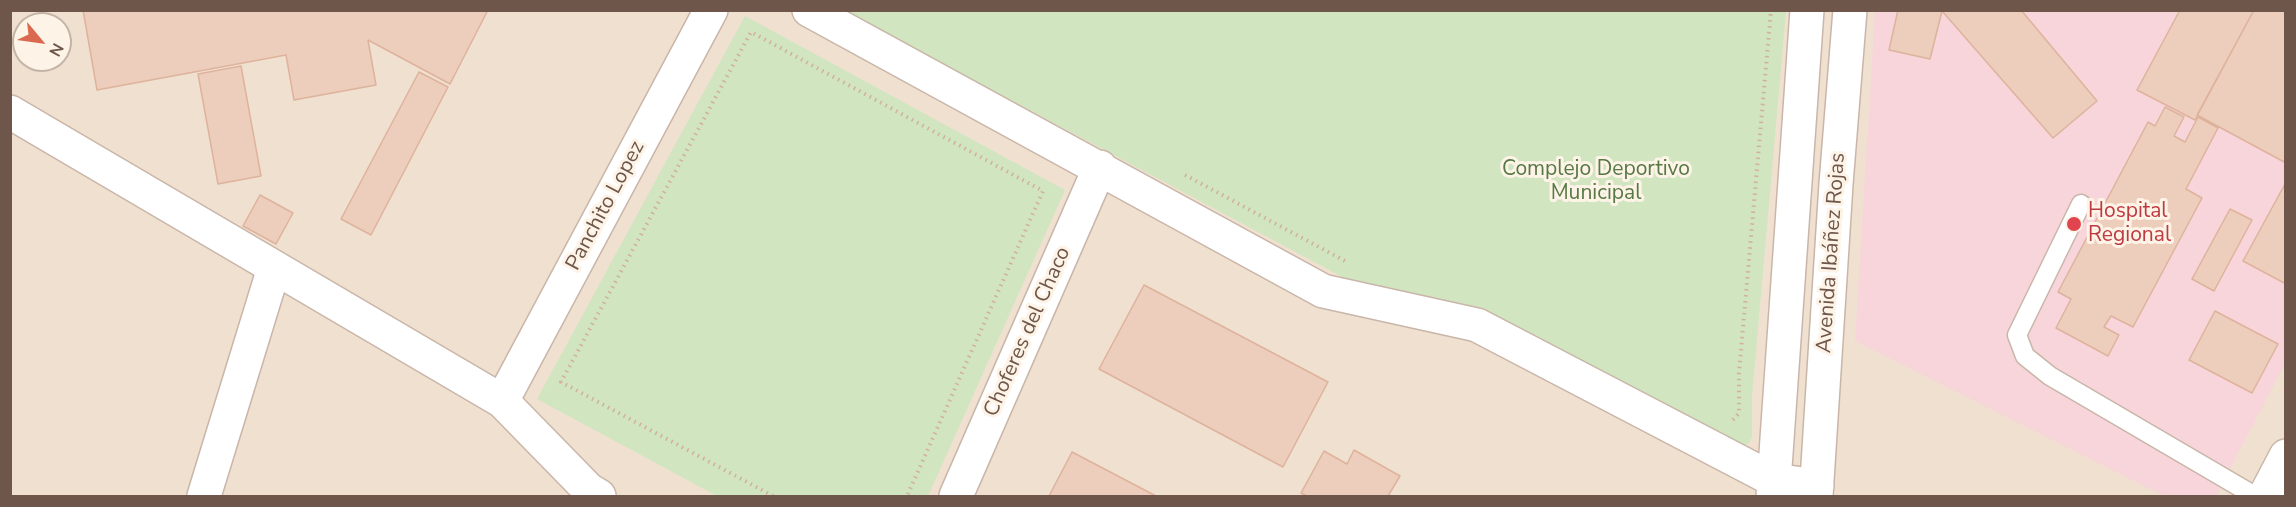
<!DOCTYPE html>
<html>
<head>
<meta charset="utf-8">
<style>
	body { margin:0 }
	#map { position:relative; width:2296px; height:507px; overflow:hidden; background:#faefe1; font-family:"Nunito Sans",sans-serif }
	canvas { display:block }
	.frame { position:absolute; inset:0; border:12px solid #6e564a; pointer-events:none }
	.north { position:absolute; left:12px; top:12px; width:60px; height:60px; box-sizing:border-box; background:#fdf3e6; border:2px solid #c4b4a8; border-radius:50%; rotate:119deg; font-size:16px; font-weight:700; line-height:24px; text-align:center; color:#6e564a }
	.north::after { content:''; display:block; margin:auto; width:21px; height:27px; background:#da6950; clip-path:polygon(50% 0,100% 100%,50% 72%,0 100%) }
</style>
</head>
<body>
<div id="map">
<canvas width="2296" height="507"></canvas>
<div class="frame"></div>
<div class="north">N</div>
</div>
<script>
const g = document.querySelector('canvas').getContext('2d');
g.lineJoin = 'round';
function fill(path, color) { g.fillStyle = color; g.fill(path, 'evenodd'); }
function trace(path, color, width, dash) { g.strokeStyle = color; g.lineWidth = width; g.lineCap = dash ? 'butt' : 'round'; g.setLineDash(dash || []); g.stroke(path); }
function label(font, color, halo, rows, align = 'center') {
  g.font = font + ' "Nunito Sans",sans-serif'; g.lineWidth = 6; g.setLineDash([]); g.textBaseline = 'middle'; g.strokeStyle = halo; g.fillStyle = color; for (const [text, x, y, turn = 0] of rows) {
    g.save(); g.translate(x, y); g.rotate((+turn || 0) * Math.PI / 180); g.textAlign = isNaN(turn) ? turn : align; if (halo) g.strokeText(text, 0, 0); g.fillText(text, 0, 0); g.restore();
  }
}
const residential = new Path2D(`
	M 11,11 L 2285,11 L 2285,496 L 11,496 ZM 24,24 L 60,24 L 60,60 L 24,60 Z`);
const medical = new Path2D(`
	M 1875,11 L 2285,11 L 2285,363 L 2216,496 L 2164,496 L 1855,341 Z`);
const green = new Path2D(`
	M 844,11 L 1786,11 L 1752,396 L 1752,437 L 1749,443 L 1743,446 L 1376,295 Z
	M 745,16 L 1065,190 L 928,496 L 717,496 L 537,399 Z`);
const building = new Path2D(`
	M 83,10 L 488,10 L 450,84 L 368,40 L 376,85 L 294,100 L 286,55 L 97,90 Z
	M 1898,10 L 2021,10 L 2097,101 L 2053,138 L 1942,11 L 1930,59 L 1889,50 Z
	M 2180,10 L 2254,10 L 2195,120 L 2137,90 Z
	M 2254,10 L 2286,10 L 2286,163 L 2197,115 Z
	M 241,66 L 261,176 L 218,184 L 198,74 Z
	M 419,72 L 448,87 L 371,235 L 341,219 Z
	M 2165,107 L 2184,117 L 2174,136 L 2185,142 L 2198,117 L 2218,128 L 2186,189 L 2202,198 L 2133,327 L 2111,316 L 2104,327 L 2119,335 L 2108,356 L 2056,328 L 2071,299 L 2058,292 L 2148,122 L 2155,126 Z
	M 2285,184 L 2286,185 L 2286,284 L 2243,261 Z
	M 260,195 L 293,213 L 276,244 L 243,226 Z
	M 2230,209 L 2252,220 L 2214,291 L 2192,279 Z
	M 1144,285 L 1328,382 L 1283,467 L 1099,369 Z
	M 2215,311 L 2278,344 L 2252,393 L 2189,360 Z
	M 1354,450 L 1400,476 L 1388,496 L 1307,496 L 1301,493 L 1324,451 L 1347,464 Z
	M 1072,452 L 1156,496 L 1049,496 Z`);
const path = new Path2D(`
	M 1185,175 L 1345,261
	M 1733,420 L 1739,413 L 1739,373 L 1771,10
	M 773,496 L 561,382 L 751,32 L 1043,191 L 907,496`);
const service = new Path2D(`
	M 2081,204 L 2017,335 L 2025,356 L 2050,376 L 2255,496`);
const minor = new Path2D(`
	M 809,10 L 1323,291 L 1477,325 L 1774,480 L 1817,486
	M 10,112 L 502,401 L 589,490 L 599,496
	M 502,401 L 711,10
	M 204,496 L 274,268
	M 956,496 L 1100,167
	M 1773,496 L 1807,10
	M 1816,496 L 1836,184 L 1850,10
	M 2265,496 L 2286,456`);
const markers = [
	[2074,224,8,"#e0444e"]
];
const parkNames = [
	["Complejo Deportivo",1596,170],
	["Municipal",1596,194]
];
const streetNames = [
	["Panchito Lopez",606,206,-62],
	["Avenida Ibáñez Rojas",1832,253,-86],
	["Choferes del Chaco",1028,332,-66]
];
const healthNames = [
	["Hospital",2088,212],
	["Regional",2088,236]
];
fill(residential, '#f0e0d0');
fill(medical, '#f7d5da');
fill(green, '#d1e5c1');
fill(building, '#edcdbb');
trace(building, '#deb39d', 1.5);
trace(service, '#c9b6a9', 21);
trace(minor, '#c9b6a9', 36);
trace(path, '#d1b09f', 4, [1.5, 4.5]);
trace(service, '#fff', 18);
trace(minor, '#fff', 33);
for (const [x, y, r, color] of markers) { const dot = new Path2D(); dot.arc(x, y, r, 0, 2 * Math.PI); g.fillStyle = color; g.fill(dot); trace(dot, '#fdf3e6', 2); }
label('21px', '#577946', '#fdf3e6', parkNames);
label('21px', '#6e564a', '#fdf3e6', streetNames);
label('21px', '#be3a42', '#fdf3e6', healthNames, 'left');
</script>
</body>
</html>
